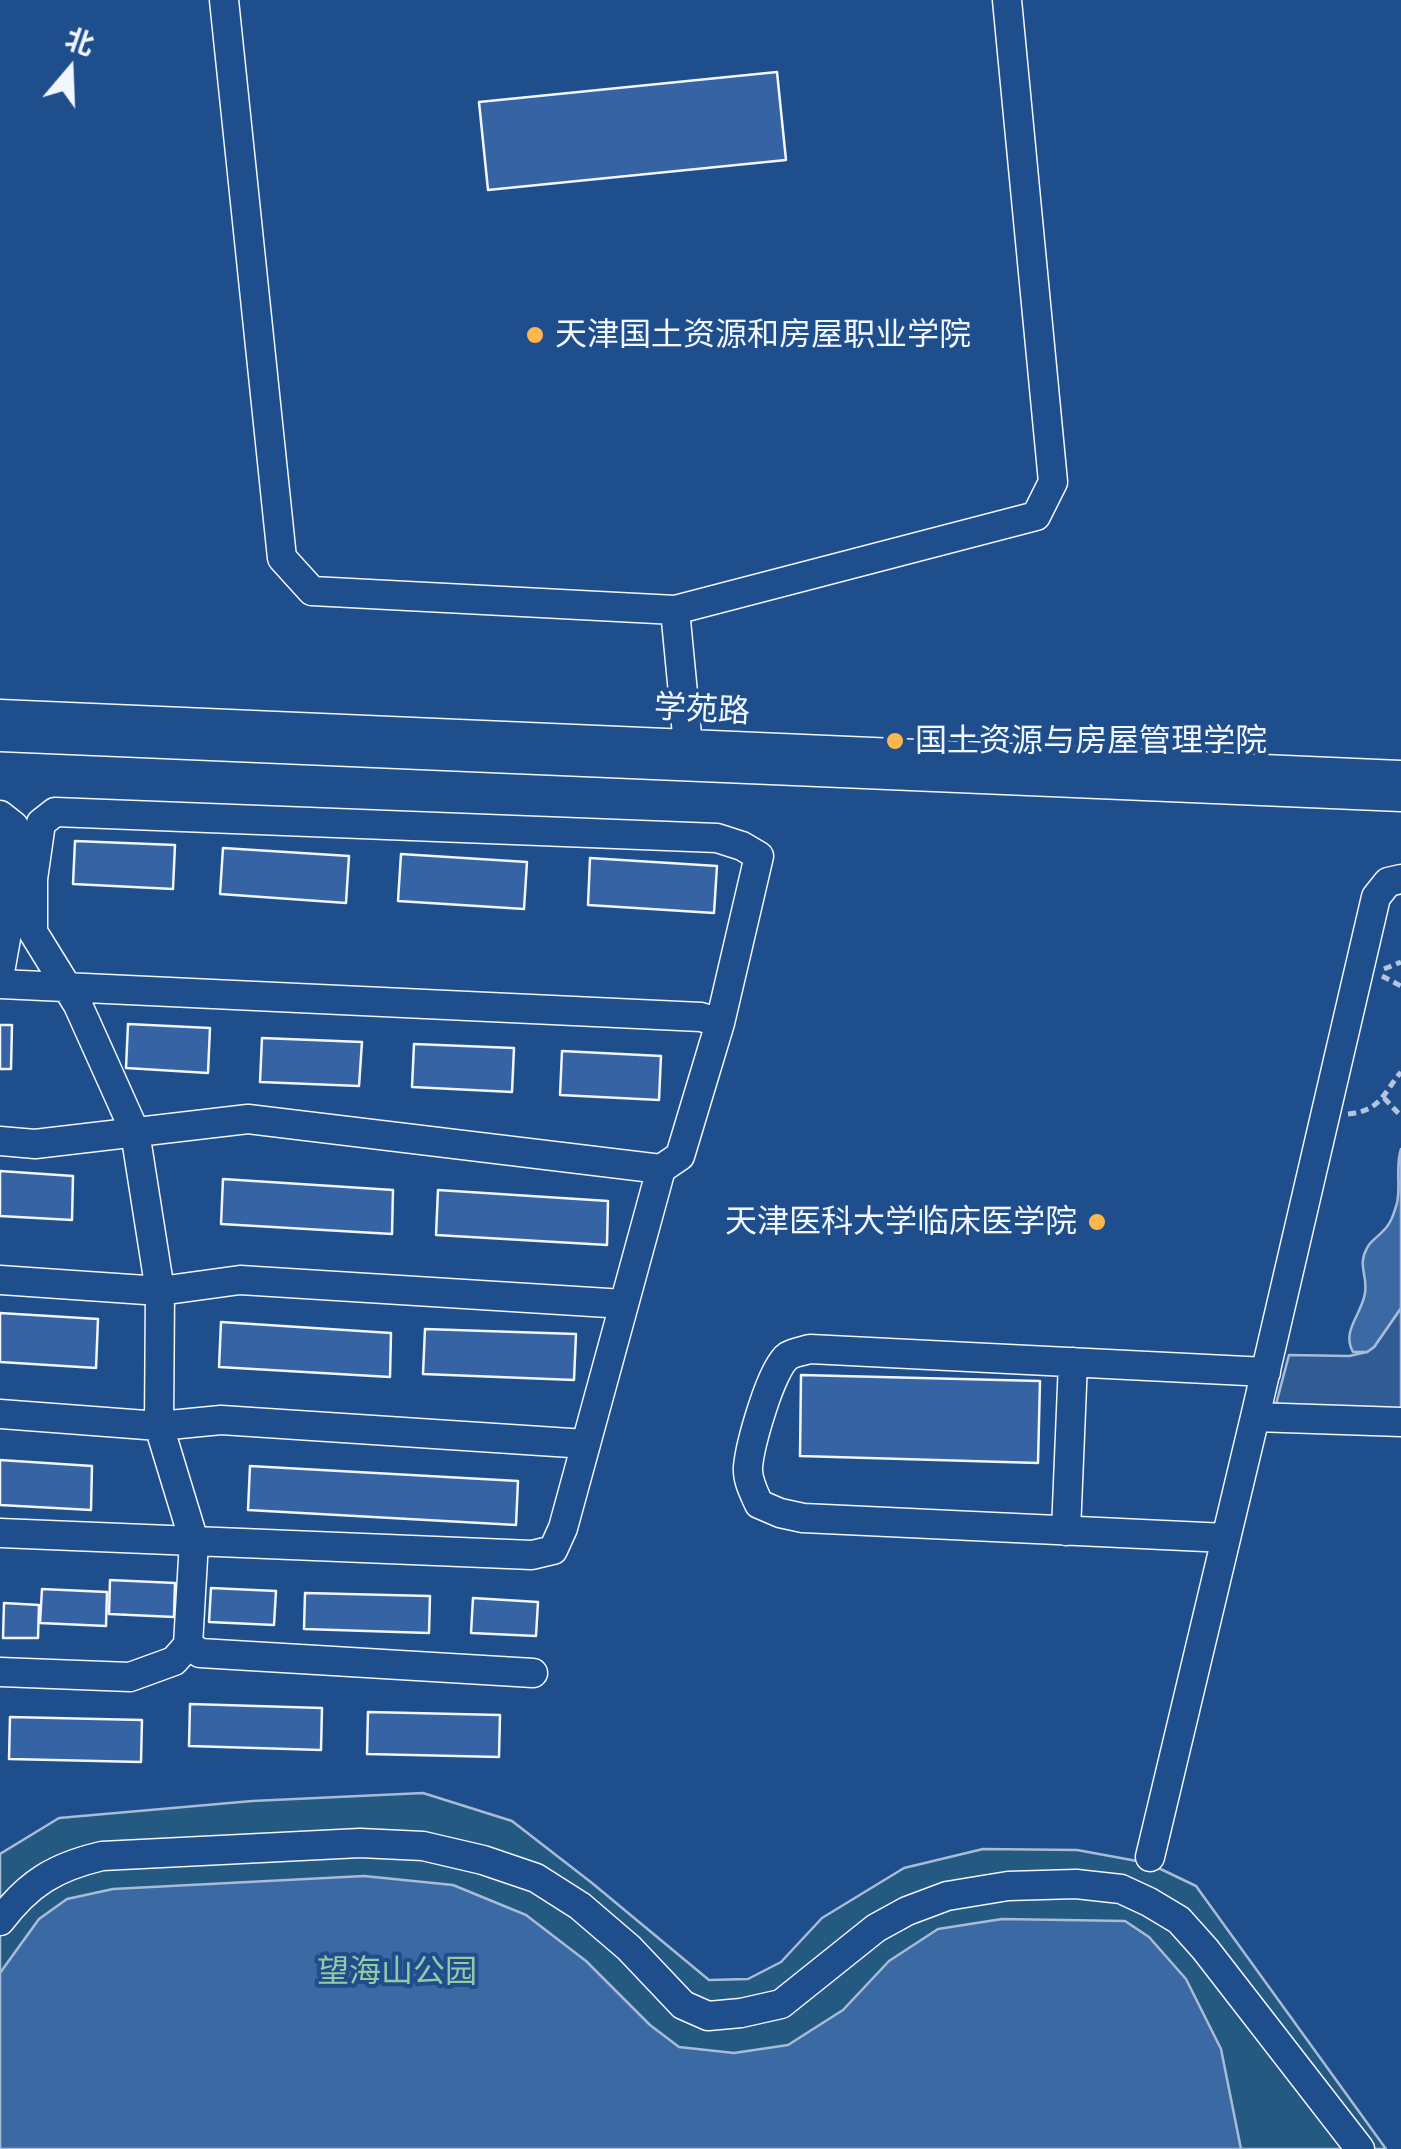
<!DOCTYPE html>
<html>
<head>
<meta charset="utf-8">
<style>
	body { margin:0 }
	#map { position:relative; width:1401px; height:2149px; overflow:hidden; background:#1f4e8c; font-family:Quicksand,"Noto Sans SC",sans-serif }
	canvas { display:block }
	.north { position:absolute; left:20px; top:20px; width:100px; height:100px; -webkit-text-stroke:8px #1f4e8c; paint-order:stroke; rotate:19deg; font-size:28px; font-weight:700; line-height:40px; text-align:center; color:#f2f6ff }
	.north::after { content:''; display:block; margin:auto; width:35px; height:45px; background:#f2f6ff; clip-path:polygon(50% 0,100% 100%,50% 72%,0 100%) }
</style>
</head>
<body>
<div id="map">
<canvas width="1401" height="2149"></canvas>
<div class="north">北</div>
</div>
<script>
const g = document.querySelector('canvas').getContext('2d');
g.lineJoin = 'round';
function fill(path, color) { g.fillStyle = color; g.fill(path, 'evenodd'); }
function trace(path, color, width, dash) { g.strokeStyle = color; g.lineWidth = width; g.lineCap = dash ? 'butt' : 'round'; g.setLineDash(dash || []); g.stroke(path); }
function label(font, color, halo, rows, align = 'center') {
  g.font = font + ' Quicksand,"Noto Sans SC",sans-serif'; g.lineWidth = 8; g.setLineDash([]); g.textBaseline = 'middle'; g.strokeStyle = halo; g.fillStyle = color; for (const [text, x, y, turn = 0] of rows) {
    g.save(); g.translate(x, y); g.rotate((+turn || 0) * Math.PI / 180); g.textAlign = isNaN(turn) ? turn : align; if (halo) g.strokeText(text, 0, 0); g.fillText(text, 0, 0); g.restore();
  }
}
const green = new Path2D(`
	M 423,1793 L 512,1821 L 592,1883 L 709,1980 L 748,1979 L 781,1962 L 822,1918 L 904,1868 L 983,1849 L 1077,1850 L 1148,1863 L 1196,1886 L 1386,2149 L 0,2149 L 0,1854 L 59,1818 L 252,1801 Z`);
const parking = new Path2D(`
	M 1401,1308 L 1401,1414 L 1275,1408 L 1289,1355 L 1349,1356 L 1367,1352 L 1374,1347 Z`);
const water = new Path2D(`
	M 1401,1149 L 1401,1308 L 1374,1347 L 1367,1352 L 1353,1352 C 1341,1331 1362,1314 1365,1293 C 1368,1275 1357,1266 1367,1248 C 1371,1240 1377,1238 1383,1231 C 1391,1224 1394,1213 1397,1203 C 1401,1185 1395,1167 1401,1149 Z
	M 364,1876 L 453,1885 L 526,1915 L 586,1961 L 650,2025 L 679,2047 L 734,2053 L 788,2045 L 843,2010 L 889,1961 L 938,1929 L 1002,1919 L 1125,1921 L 1149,1937 L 1186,1979 L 1221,2049 L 1241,2149 L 0,2149 L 0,1973 L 39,1919 L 67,1899 L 113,1889 Z`);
const building = new Path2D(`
	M 777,72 L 786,160 L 488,190 L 479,102 Z
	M 75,841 L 175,845 L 173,889 L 73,884 Z
	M 223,848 L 349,856 L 346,903 L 220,894 Z
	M 401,854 L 527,862 L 524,909 L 398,901 Z
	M 590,858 L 717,866 L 714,913 L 588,905 Z
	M 128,1024 L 210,1028 L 208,1073 L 126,1068 Z
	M 0,1025 L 12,1025 L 11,1069 L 0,1069 Z
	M 262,1038 L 362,1042 L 359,1086 L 260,1082 Z
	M 414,1044 L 514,1048 L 512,1092 L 412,1087 Z
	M 562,1051 L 661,1056 L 659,1100 L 560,1095 Z
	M 0,1171 L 73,1176 L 72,1220 L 0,1216 Z
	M 223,1179 L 393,1190 L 392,1234 L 221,1224 Z
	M 438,1190 L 608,1201 L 607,1245 L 436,1235 Z
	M 0,1313 L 98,1319 L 96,1368 L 0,1362 Z
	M 221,1322 L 391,1333 L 390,1377 L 219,1367 Z
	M 425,1329 L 576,1334 L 574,1380 L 423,1374 Z
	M 801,1375 L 1040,1381 L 1038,1463 L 800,1456 Z
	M 0,1460 L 92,1466 L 91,1510 L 0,1505 Z
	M 250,1466 L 518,1481 L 516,1525 L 248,1510 Z
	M 110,1580 L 175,1583 L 174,1617 L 109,1614 Z
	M 211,1588 L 276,1591 L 274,1625 L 209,1622 Z
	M 42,1589 L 107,1592 L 106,1626 L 40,1623 Z
	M 305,1593 L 430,1596 L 429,1633 L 304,1629 Z
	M 473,1598 L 538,1602 L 536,1636 L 471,1633 Z
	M 4,1603 L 39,1605 L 38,1638 L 3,1638 Z
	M 190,1704 L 322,1708 L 321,1750 L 189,1746 Z
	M 368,1712 L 500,1715 L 499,1757 L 367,1754 Z
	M 10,1717 L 142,1720 L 141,1762 L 9,1759 Z`);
const path = new Path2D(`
	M 1384,969 L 1401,962
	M 1382,976 L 1401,986
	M 1384,1098 L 1401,1116
	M 1348,1114 C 1380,1111 1383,1094 1401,1072`);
const minor = new Path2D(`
	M 224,0 L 282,558 L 312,591 L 675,610 L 1036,516 L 1053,482 L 1007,0
	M 675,610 L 688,745
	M 0,714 L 1401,775
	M 0,737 L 1401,797
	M 0,815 L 14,826 L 14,894 L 0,972
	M 0,984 L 701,1017 L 720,1023
	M 0,1141 L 35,1144 L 248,1119 L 661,1169 L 680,1156 L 720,1023 L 759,856 L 742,846 L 717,838 L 55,812 L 41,823 L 33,879 L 33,932 L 78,1005 L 135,1132 L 160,1291 L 159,1426 L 194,1541 L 188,1645 L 174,1661 L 130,1677 L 0,1672
	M 0,1280 L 160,1291 L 240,1280 L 624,1304
	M 0,1414 L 159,1426 L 221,1420 L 586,1444
	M 1255,1417 L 1401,1422
	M 1066,1531 L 1073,1362
	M 0,1533 L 532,1555 L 553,1550 L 563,1528 L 661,1169
	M 1226,1538 L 803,1518 L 780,1513 L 759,1504 C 754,1493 747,1480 748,1467 C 750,1445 771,1368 788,1356 C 794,1352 803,1351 810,1349 L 1266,1372
	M 188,1645 L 200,1653 L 533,1673
	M 1150,1857 L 1255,1417 L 1376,897 L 1388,882 L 1401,879
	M 0,1921 C 29,1883 55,1867 102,1856 L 360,1843 L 423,1846 L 483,1860 L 536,1878 L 580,1906 L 629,1948 L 683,2005 L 708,2016 L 741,2013 L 781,2004 L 876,1928 L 907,1911 L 947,1896 L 1008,1886 L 1076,1884 L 1121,1889 L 1149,1902 L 1179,1920 L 1205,1949 L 1360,2149`);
const markers = [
	[535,335,10,"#ffb74d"],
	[895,741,10,"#ffb74d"],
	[1097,1222,10,"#ffb74d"]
];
const poiNames = [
	["天津国土资源和房屋职业学院",555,335],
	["国土资源与房屋管理学院",915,741],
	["天津医科大学临床医学院",1077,1222,"right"]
];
const streetNames = [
	["学苑路",702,710,3]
];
const parkNames = [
	["望海山公园",397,1972]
];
fill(green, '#245a82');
trace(green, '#a8bbd7', 2.5);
fill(parking, '#305b95');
trace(parking, '#a8bbd7', 2.5);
fill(water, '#3b69a3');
trace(water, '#a8bbd7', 2.5);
fill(building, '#3563a3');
trace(building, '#f2f6ff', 2.5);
trace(minor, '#f2f6ff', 31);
trace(path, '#b3c4dc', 5, [8, 5]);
trace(minor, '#1f4e8c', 28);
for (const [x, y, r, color] of markers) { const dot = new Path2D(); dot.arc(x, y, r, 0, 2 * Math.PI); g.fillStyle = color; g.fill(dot); trace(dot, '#1f4e8c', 4); }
label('32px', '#f2f6ff', '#1f4e8c', poiNames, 'left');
label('32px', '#f2f6ff', '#1f4e8c', streetNames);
label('32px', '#97c8a6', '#1f4e8c', parkNames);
</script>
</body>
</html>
